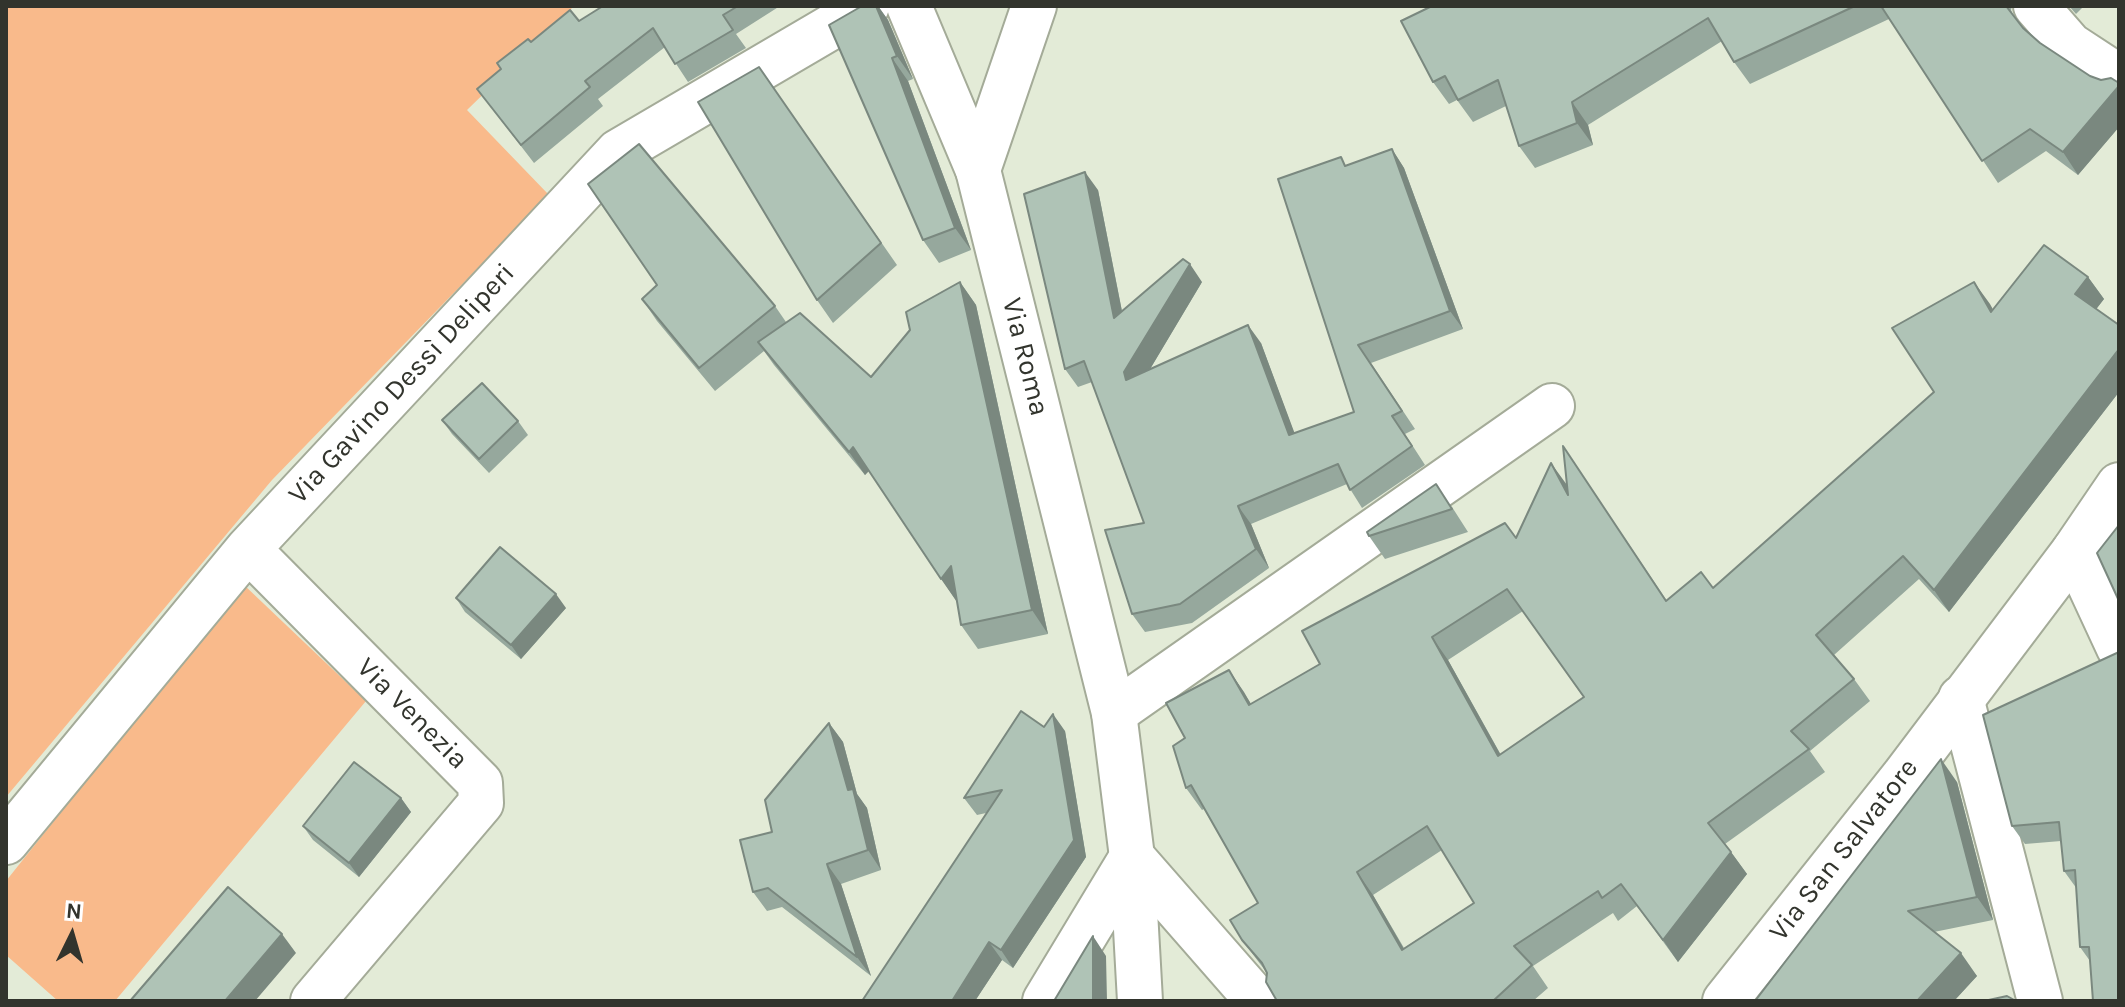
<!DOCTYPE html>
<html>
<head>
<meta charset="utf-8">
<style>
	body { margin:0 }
	#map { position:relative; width:2125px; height:1007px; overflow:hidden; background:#e3ebd7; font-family:Karla,sans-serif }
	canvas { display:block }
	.frame { position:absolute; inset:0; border:8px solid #32342d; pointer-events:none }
	.north { position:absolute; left:32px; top:895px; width:80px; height:80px; -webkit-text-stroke:6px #fff; paint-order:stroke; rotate:5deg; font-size:22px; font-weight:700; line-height:32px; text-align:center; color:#32342d }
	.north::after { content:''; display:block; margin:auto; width:28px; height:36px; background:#32342d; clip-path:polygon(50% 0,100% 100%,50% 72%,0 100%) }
</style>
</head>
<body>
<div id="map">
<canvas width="2125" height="1007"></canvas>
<div class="frame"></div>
<div class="north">N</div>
</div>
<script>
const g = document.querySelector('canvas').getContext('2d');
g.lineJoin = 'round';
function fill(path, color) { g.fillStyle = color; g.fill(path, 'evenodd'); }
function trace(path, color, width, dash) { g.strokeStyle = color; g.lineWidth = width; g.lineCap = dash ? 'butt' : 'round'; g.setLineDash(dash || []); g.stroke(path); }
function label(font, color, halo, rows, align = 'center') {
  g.font = font + ' Karla,sans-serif'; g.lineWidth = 6; g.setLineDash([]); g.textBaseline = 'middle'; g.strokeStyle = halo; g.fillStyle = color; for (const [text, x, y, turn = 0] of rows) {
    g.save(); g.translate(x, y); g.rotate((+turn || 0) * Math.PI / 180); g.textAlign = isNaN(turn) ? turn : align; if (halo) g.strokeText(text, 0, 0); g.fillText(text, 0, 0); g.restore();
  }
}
const green = new Path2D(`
	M 6,6 L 574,6 L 467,110 L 549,195 L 272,480 L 6,797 Z
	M 243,584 L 366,701 L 115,1001 L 58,1001 L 6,955 L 6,881 Z`);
const minor = new Path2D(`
	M 909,6 L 978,170
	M 2036,6 L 2070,45 L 2119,77
	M 248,549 L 480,783 L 481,803 L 313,1001
	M 2074,551 L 2119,648
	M 1961,698 L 2040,1001
	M 1114,713 L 1552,406
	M 6,842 L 248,549 L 618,152 L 867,6
	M 1045,1001 L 1132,857 L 1258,1001`);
const tertiary = new Path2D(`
	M 1034,6 L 978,170 L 1114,713 L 1132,857 L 1140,1001
	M 1725,1001 L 1904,776 L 2074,551 L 2119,485`);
const wall = new Path2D(`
	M 603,6 L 780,6 L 736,34 L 746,48 L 688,82 L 665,47 L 598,99 L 603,106 L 534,163 L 477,89 L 501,69 Z
	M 862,6 L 878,6 L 888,20 L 913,79 L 908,81 L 971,250 L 939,263 L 923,240 Z
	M 1432,6 L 2012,6 L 2011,10 L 2014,16 L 2023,28 L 2040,43 L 2090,76 L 2101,80 L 2119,83 L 2119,127 L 2078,175 L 2046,151 L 1998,183 L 1889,19 L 1750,84 L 1734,62 L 1722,41 L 1588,125 L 1593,145 L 1535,168 L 1519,146 L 1506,106 L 1473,122 L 1457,100 L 1449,104 L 1433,82 Z
	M 2069,6 L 2084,6 L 2076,14 Z
	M 759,67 L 897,265 L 833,323 L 817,300 Z
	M 1392,149 L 1404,168 L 1463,329 L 1371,363 L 1415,429 L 1405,434 L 1425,465 L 1362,508 L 1347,484 L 1251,524 L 1269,568 L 1192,623 L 1145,632 L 1132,614 L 1144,523 L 1092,382 L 1078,387 L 1065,369 L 1098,190 L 1122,311 L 1202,282 L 1150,369 L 1261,343 L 1294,433 L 1354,412 L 1347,165 Z
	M 2088,277 L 2104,299 L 2096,309 L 2119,325 L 2119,392 L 1949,612 L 1919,579 L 1834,655 L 1854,679 L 1870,701 L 1810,751 L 1825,772 L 1725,844 L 1747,874 L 1678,962 L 1637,906 L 1618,921 L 1613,913 L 1533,966 L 1548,988 L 1533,1001 L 1277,1001 L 1267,973 L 1242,940 L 1258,903 L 1204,809 L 1202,810 L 1186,788 L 1185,738 L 1229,670 L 1251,704 L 1320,664 L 1516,538 L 1567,486 L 1563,446 L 1667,601 L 1713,588 L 1934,392 L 1974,282 L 1993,310 ZM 1523,611 L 1584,698 L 1501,755 L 1448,660 ZM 1442,850 L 1474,903 L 1404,948 L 1373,895 Z
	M 960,282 L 976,305 L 1048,634 L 978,649 L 961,625 L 957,602 L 869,470 L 865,475 L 774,365 L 764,351 L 715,391 L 657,321 L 642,299 L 775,306 L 786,322 L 871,377 Z
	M 442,420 L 518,421 L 528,435 L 489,473 L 452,434 Z
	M 1452,507 L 1468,532 L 1385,559 L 1369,536 Z
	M 456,598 L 566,608 L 521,659 L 465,612 Z
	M 2119,652 L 2090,961 L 2080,947 L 2077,889 L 2064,871 L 2061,841 L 2025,844 L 2012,826 Z
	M 829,723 L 843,742 L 857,794 L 867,808 L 881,870 L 841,884 L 871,976 L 782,907 L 767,911 L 753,892 L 772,832 Z
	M 1044,727 L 1065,731 L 1086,857 L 1013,968 L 1002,960 L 975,1001 L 986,813 L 977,815 L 964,798 Z
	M 1957,782 L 1993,920 L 1934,932 L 1977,976 L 1954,1001 L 1755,1001 Z
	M 401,798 L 411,812 L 359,877 L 313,840 L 303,826 Z`);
const shadedWall = new Path2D(`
	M 876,6 L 878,6 L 888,20 L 913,79 L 897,56 Z
	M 892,58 L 908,81 L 971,250 L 955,228 Z
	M 2119,86 L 2119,127 L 2078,175 L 2063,152 Z
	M 1572,102 L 1588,125 L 1593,145 L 1577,123 Z
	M 1392,149 L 1404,168 L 1463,329 L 1450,311 Z
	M 1085,172 L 1098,190 L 1127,337 L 1114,318 Z
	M 1190,264 L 1202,282 L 1137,391 L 1126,380 L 1124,372 Z
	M 2088,277 L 2104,299 L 2091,316 L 2075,294 Z
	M 960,282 L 976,305 L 1048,634 L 1032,610 Z
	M 1974,282 L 1990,304 L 2007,335 L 1991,312 Z
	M 1248,325 L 1261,343 L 1302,453 L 1289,435 Z
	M 2119,349 L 2119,392 L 1949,612 L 1934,590 Z
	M 853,447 L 870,470 L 865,475 L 849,452 Z
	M 1551,463 L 1567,485 L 1568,495 Z
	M 1238,506 L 1251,524 L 1269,568 L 1256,549 Z
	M 951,566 L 957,602 L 941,579 Z
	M 556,594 L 566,608 L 521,659 L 511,645 Z
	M 1432,637 L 1448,660 L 1514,779 L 1498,756 Z
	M 1229,670 L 1244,692 L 1265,728 L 1249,705 Z
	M 1053,714 L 1065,731 L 1086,857 L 1013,968 L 1001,950 Z
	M 829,723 L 843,742 L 857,794 L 867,808 L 881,870 L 868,850 L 848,790 Z
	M 1941,759 L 1957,782 L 1993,920 L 1977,897 Z
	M 401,798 L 411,812 L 359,877 L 349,863 Z
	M 1731,852 L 1747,874 L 1678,962 L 1663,940 Z
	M 827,864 L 841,884 L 871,976 L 857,957 Z
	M 1357,872 L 1373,895 L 1417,972 L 1402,950 Z
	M 282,934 L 296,953 L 255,1001 L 225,1001 Z
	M 1093,936 L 1106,956 L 1107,1001 L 1093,1001 Z
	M 989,942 L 1002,960 L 975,1001 L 952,1001 Z
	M 1961,953 L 1977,976 L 1954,1001 L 1917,1001 Z`);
const building = new Path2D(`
	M 603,6 L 738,6 L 723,15 L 733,30 L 675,64 L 653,28 L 585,81 L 590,87 L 521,145 L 477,89 L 501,69 L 497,63 L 528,39 L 531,42 L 570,10 L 579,21 Z
	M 862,6 L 876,6 L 897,56 L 892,58 L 955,228 L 923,240 L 829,25 Z
	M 1432,6 L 1855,6 L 1734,62 L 1708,18 L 1572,102 L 1577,123 L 1519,146 L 1498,80 L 1458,100 L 1445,76 L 1433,82 L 1401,21 Z
	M 1881,6 L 2006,6 L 2023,28 L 2040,43 L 2090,76 L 2101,80 L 2111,78 L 2119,83 L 2119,86 L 2063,152 L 2030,129 L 1982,161 Z
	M 759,67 L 881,243 L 817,300 L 698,102 Z
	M 639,144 L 775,306 L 699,368 L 642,299 L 657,285 L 588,184 Z
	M 1392,149 L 1450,311 L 1358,345 L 1402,411 L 1392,416 L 1412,446 L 1350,490 L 1338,464 L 1238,506 L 1256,549 L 1180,604 L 1132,614 L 1105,530 L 1144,523 L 1084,361 L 1065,369 L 1024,194 L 1085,172 L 1114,318 L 1183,259 L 1190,264 L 1124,372 L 1126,380 L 1248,325 L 1289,435 L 1354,412 L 1278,179 L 1341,157 L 1345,166 Z
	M 2044,245 L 2088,277 L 2075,294 L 2119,325 L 2119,349 L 1934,590 L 1903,556 L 1816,635 L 1854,679 L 1791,731 L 1809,749 L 1708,823 L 1731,852 L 1663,940 L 1621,884 L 1602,898 L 1598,891 L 1514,946 L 1532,965 L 1493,1001 L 1277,1001 L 1266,982 L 1267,973 L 1262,963 L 1242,940 L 1230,920 L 1258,903 L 1191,785 L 1186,788 L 1173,746 L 1185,738 L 1166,703 L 1229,670 L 1249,705 L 1320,664 L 1302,631 L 1505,523 L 1516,538 L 1551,463 L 1568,495 L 1563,446 L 1666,601 L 1701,572 L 1713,588 L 1934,392 L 1892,328 L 1974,282 L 1991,312 ZM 1507,589 L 1584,697 L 1498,756 L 1432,637 ZM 1427,826 L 1474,903 L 1402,950 L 1357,872 Z
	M 960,282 L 1032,610 L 961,625 L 951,566 L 941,579 L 853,447 L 849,452 L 758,342 L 800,313 L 871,377 L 910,330 L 906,312 Z
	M 482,383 L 518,421 L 479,459 L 442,420 Z
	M 1436,484 L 1452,509 L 1369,536 L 1367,532 Z
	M 2119,525 L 2119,601 L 2097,553 Z
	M 500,547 L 556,594 L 511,645 L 456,598 Z
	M 2119,652 L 2119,1001 L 2093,1001 L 2089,947 L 2080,947 L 2075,870 L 2064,871 L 2059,822 L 2012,826 L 1983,715 Z
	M 1021,711 L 1044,727 L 1053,714 L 1074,840 L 1001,950 L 989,942 L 952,1001 L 862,1001 L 1002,790 L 964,798 Z
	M 829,723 L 848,790 L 853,789 L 868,850 L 827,864 L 857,957 L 768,888 L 753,892 L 740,840 L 772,832 L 765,800 Z
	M 1941,759 L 1977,897 L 1908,911 L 1961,953 L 1917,1001 L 1755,1001 Z
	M 354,762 L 401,798 L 349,863 L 303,826 Z
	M 228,887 L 282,934 L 225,1001 L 130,1001 Z
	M 1093,936 L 1093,1001 L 1054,1001 Z
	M 2007,996 L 2016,1001 L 1984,1001 Z`);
const streetNames = [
	["Via Roma",1025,357,76],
	["Via Gavino Dessì Deliperi",402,384,-47],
	["Via Venezia",412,714,45],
	["Via San Salvatore",1844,850,-52]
];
fill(green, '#f9ba8b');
trace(minor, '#a4ab98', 48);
trace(tertiary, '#a4ab98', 48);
trace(minor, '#fff', 44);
trace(tertiary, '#fff', 44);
fill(wall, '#96a89d');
fill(shadedWall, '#7a887f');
fill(building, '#afc3b6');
trace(building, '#7a887f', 2);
label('28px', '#32342d', '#fff', streetNames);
</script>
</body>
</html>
